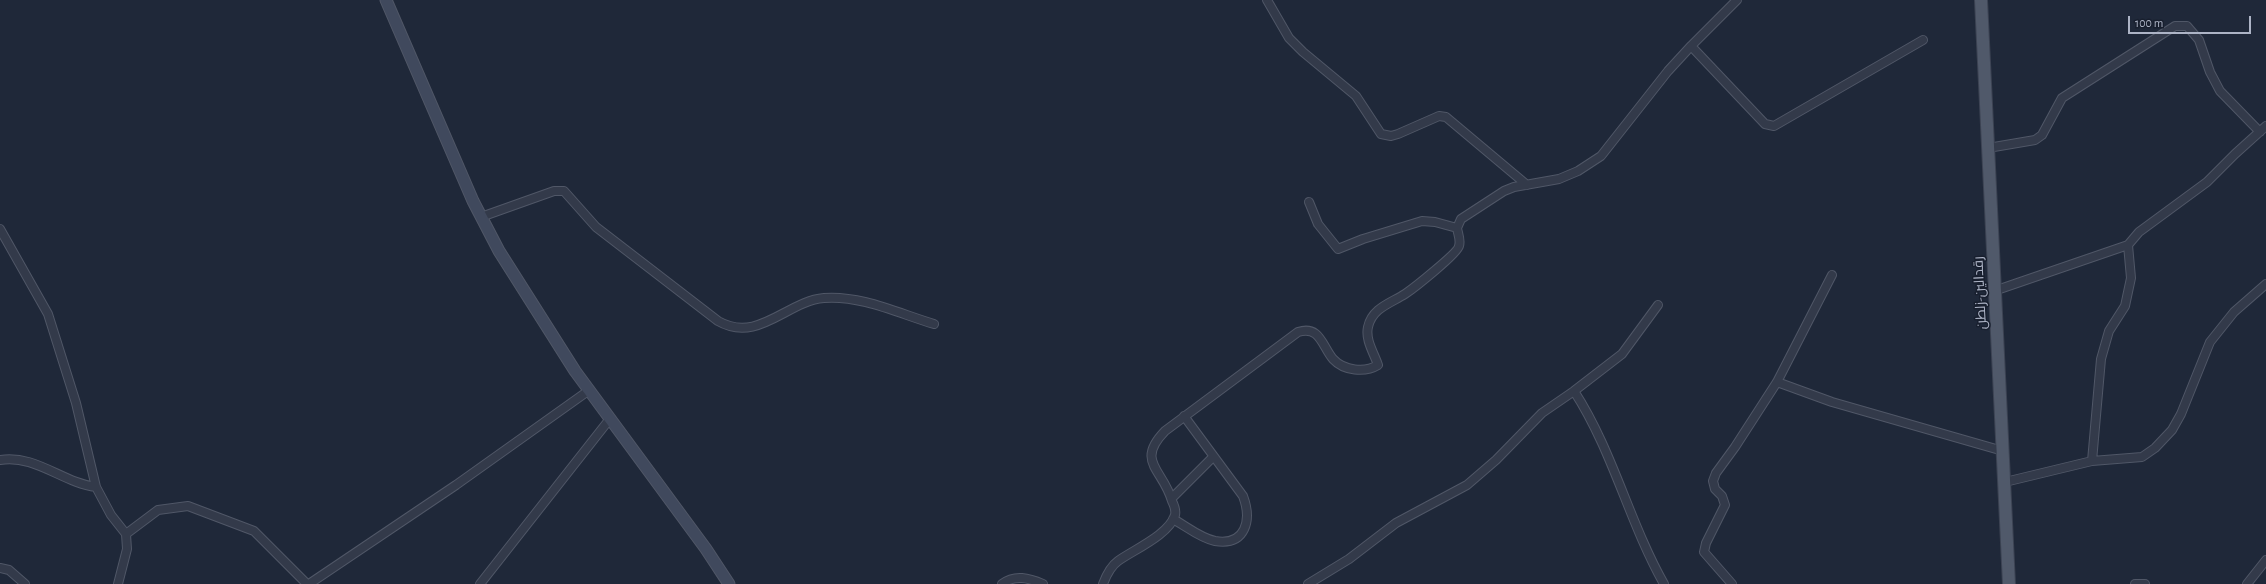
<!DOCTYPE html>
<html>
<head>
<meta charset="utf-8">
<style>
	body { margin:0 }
	#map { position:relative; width:2266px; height:584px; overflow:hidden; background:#1f2839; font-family:"Alegreya Sans",sans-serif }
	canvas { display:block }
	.scale { position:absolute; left:2128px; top:16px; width:123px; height:18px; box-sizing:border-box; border:2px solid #adb4c6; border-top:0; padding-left:5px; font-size:12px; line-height:14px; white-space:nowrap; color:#adb4c6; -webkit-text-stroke:3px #181f2e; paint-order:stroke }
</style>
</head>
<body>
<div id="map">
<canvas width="2266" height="584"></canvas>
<div class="scale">100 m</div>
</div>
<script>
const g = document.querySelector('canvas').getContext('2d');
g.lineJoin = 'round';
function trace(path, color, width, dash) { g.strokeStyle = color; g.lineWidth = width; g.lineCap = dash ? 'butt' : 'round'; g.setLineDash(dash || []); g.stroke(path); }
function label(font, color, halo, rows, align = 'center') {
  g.font = font + ' "Alegreya Sans",Cairo,sans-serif'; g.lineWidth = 3; g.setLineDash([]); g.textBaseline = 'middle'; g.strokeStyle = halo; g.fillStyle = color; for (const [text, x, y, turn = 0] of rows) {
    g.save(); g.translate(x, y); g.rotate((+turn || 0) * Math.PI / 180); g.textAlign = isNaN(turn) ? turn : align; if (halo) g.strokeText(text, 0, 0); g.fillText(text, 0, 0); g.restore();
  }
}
const street = new Path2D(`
	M 1267,0 L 1289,38 L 1303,52 L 1356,96 L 1381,134 L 1391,136 L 1398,134 L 1439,116 L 1446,117 L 1527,185
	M 1691,46 L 1765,124 L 1774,126 L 1923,40
	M 1988,148 L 2035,140 L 2042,135 L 2062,98 L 2175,26 L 2187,26 L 2199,40 L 2210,72 L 2220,91 L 2260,132
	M 1309,202 L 1318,224 L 1338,249 L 1363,239 L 1422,221 L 1435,222 L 1457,228
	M 481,217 L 554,191 L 564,191 L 596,227 L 718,321 C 758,344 787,301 824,298 C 861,295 900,314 934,324
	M 0,229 L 48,314 L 76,403 L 96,487 L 111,515 L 126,534 L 127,549 L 118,584
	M 1994,291 L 2128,245 L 2139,232 L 2207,182 L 2235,154 L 2266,126
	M 1777,382 L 1832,402 L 2003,451
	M 1574,391 C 1613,451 1629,522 1664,584
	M 0,460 C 35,454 63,483 96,487
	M 2092,461 L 2101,359 L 2109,331 L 2125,306 L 2131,278 L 2128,245
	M 2005,482 L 2092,461 L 2142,457 L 2155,448 L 2172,430 L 2181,414 L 2210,342 L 2234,312 L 2266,284
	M 1172,498 L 1213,457
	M 1173,519 C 1186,526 1200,538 1215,541 C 1246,546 1252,520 1243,496 L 1184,416
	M 126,534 L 158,510 L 188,506 L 254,531 L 307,584
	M 0,568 L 9,570 L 25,584
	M 309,584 L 456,485 L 588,391
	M 480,584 L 609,420
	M 1002,584 C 1015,574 1029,578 1043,584
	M 1103,584 C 1106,576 1111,566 1118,561 C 1133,550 1169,535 1175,515 C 1176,511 1174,505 1172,501 C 1163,469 1135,462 1165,431 L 1298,332 C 1320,325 1322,346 1333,359 C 1344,371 1365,373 1378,365 C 1374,353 1365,340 1368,327 C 1372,308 1391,303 1405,294 C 1414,288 1458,253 1459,246 C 1461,240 1458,234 1457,228 L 1461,219 L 1504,191 L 1514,187 L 1559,179 L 1578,171 L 1601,156 L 1668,71 L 1691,46 L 1737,0
	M 1308,584 L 1349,559 L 1396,523 L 1467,485 L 1496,460 L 1542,413 L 1574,391 L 1622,354 L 1658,305
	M 1732,584 L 1704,552 L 1706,543 L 1725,505 L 1722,496 L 1715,489 L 1713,481 L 1716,473 L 1735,447 L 1777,382 L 1832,275
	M 2135,584 L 2145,584
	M 2247,584 L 2266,560`);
const secondary = new Path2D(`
	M 386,0 L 473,201 L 499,251 L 575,371 L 706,549 L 729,584`);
const primary = new Path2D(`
	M 1981,0 L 2009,584`);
const streetNames = [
	["رقدالين-زلطن",1980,293,-93]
];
trace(street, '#505767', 10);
trace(secondary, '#505767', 13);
trace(primary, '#3c4353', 14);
trace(street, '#333a4a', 8);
trace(secondary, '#40495d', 11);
trace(primary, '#50596a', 12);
label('14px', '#adb4c6', '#181f2e', streetNames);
</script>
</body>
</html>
